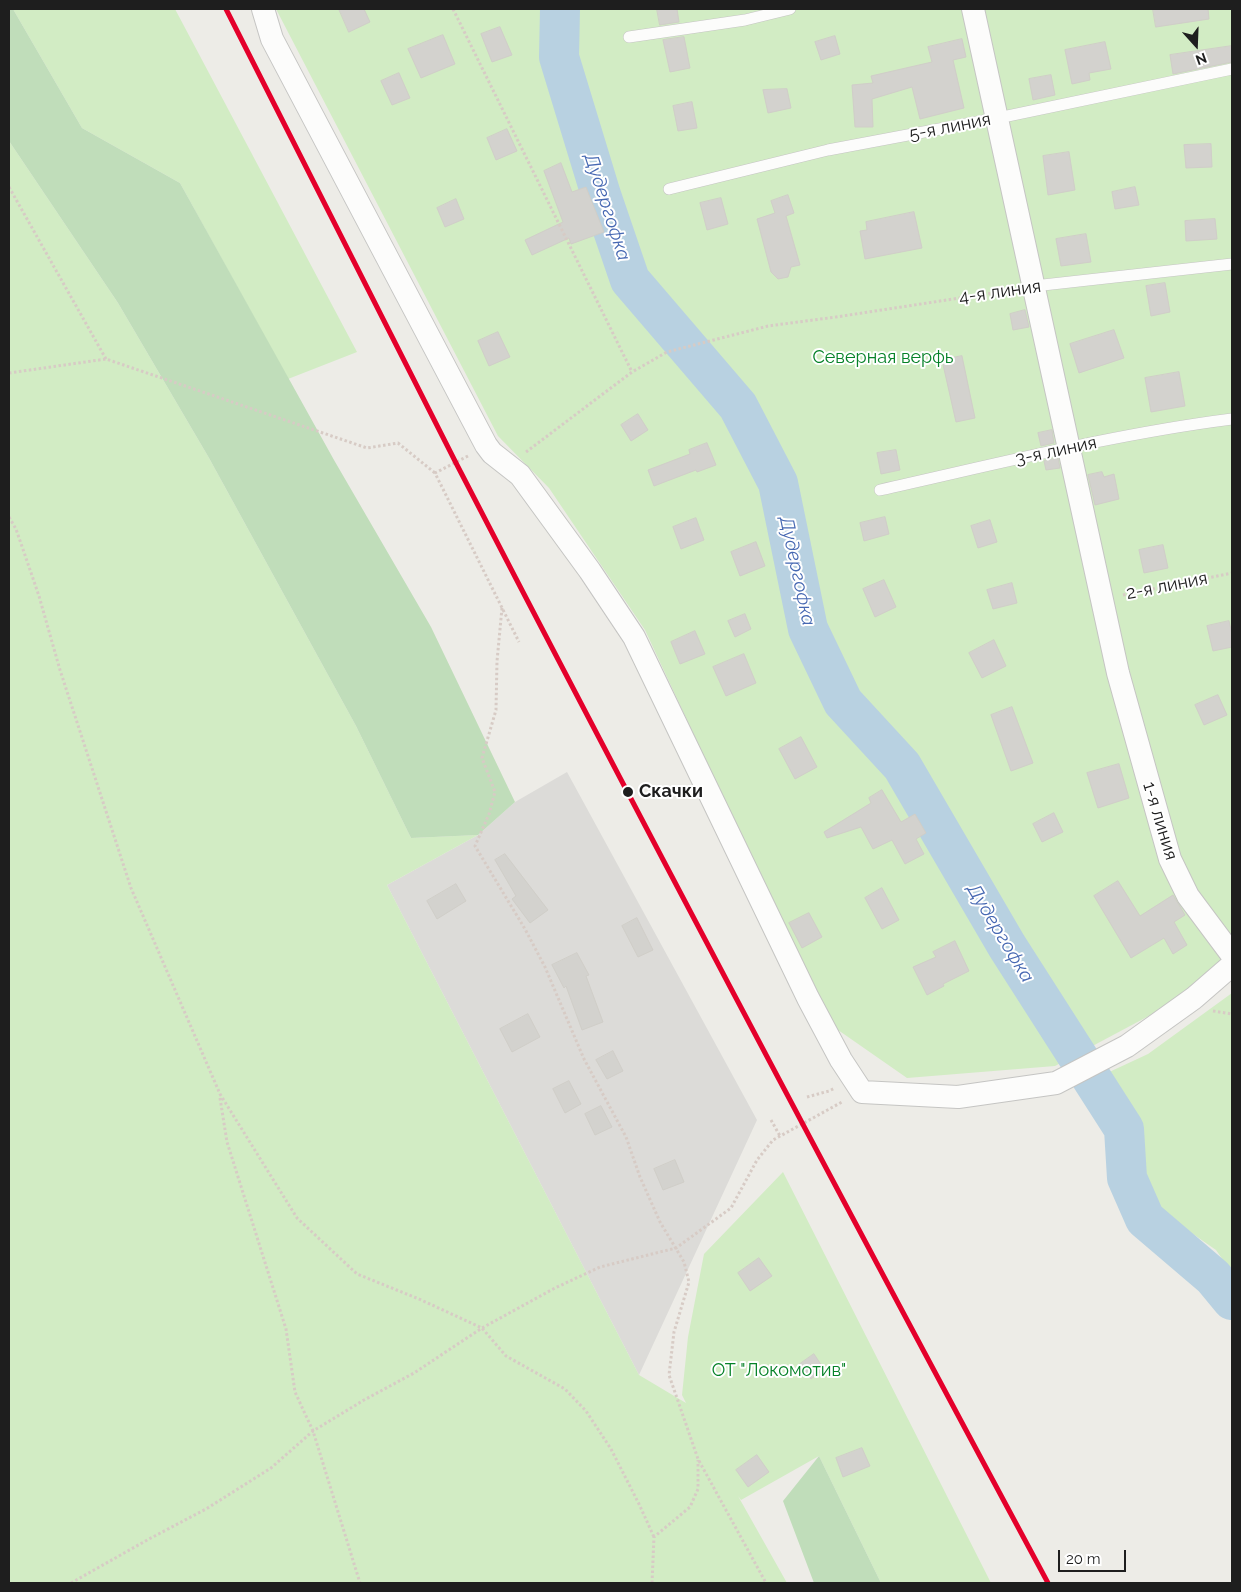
<!DOCTYPE html>
<html>
<head>
<meta charset="utf-8">
<style>
	body { margin:0 }
	#map { position:relative; width:1241px; height:1592px; overflow:hidden; background:#edece7; font-family:Raleway,sans-serif }
	canvas { display:block }
	.frame { position:absolute; inset:0; border:10px solid #1e1e1e; pointer-events:none }
	.north { position:absolute; left:1171px; top:20px; width:50px; height:50px; -webkit-text-stroke:4px #fff; paint-order:stroke; rotate:160deg; font-size:14px; font-weight:700; line-height:20px; text-align:center; color:#1e1e1e }
	.north::after { content:''; display:block; margin:auto; width:18px; height:22px; background:#1e1e1e; clip-path:polygon(50% 0,100% 100%,50% 72%,0 100%) }
	.scale { position:absolute; left:1058px; top:1550px; width:68px; height:22px; box-sizing:border-box; border:2px solid #1e1e1e; border-top:0; padding-left:6px; font-size:15px; line-height:18px; white-space:nowrap; color:#1e1e1e; -webkit-text-stroke:4px #fff; paint-order:stroke }
</style>
</head>
<body>
<div id="map">
<canvas width="1241" height="1592"></canvas>
<div class="frame"></div>
<div class="north">N</div>
<div class="scale">20 m</div>
</div>
<script>
const g = document.querySelector('canvas').getContext('2d');
g.lineJoin = 'round';
function fill(path, color) { g.fillStyle = color; g.fill(path, 'evenodd'); }
function trace(path, color, width, dash) { g.strokeStyle = color; g.lineWidth = width; g.lineCap = dash ? 'butt' : 'round'; g.setLineDash(dash || []); g.stroke(path); }
function label(font, color, halo, rows, align = 'center') {
  g.font = font + ' Raleway,sans-serif'; g.lineWidth = 4; g.setLineDash([]); g.textBaseline = 'middle'; g.strokeStyle = halo; g.fillStyle = color; for (const [text, x, y, turn = 0] of rows) {
    g.save(); g.translate(x, y); g.rotate((+turn || 0) * Math.PI / 180); g.textAlign = isNaN(turn) ? turn : align; if (halo) g.strokeText(text, 0, 0); g.fillText(text, 0, 0); g.restore();
  }
}
const residential = new Path2D(`
	M 567,772 L 757,1120 L 639,1375 L 387,885 L 478,835 L 515,802 Z`);
const grass = new Path2D(`
	M 13,9 L 175,9 L 357,352 L 288,379 L 180,183 L 82,128 Z
	M 276,9 L 1232,9 L 1232,942 L 1219,967 L 1160,1010 L 1055,1066 L 907,1078 L 828,1023 L 645,630 L 549,488 L 498,436 Z
	M 9,141 L 118,303 L 209,458 L 356,726 L 411,838 L 478,835 L 387,885 L 639,1375 L 686,1403 L 682,1395 L 688,1337 L 704,1254 L 783,1172 L 991,1583 L 881,1583 L 819,1456 L 741,1500 L 738,1496 L 787,1583 L 9,1583 Z
	M 1232,993 L 1232,1273 L 1216,1250 L 1193,1234 L 1180,1232 L 1163,1222 L 1150,1208 L 1142,1183 L 1144,1165 L 1139,1133 L 1131,1114 L 1105,1074 L 1148,1054 Z`);
const forest = new Path2D(`
	M 9,9 L 13,9 L 82,128 L 180,183 L 334,460 L 431,627 L 515,802 L 478,835 L 411,838 L 356,726 L 209,458 L 118,303 L 9,141 Z
	M 819,1456 L 881,1583 L 814,1583 L 783,1501 Z`);
const river = new Path2D(`
	M 560,9 L 559,57 L 601,195 L 630,280 L 738,406 L 778,483 L 808,629 L 843,702 L 902,766 L 1007,946 L 1124,1129 L 1127,1178 L 1145,1219 L 1213,1277 L 1232,1300`);
const building = new Path2D(`
	M 339,9 L 364,9 L 370,22 L 349,32 Z
	M 657,9 L 677,9 L 679,22 L 660,25 Z
	M 1153,9 L 1208,9 L 1209,19 L 1156,27 Z
	M 500,27 L 512,55 L 492,62 L 481,34 Z
	M 443,35 L 455,64 L 421,78 L 408,49 Z
	M 835,36 L 840,54 L 821,60 L 815,42 Z
	M 684,37 L 690,68 L 670,72 L 663,40 Z
	M 962,39 L 966,57 L 953,60 L 964,108 L 920,119 L 912,87 L 872,99 L 873,127 L 855,127 L 852,85 L 873,83 L 871,76 L 932,62 L 928,47 Z
	M 1105,42 L 1111,69 L 1089,73 L 1090,80 L 1072,84 L 1065,50 Z
	M 1232,46 L 1232,62 L 1173,74 L 1170,55 Z
	M 399,73 L 410,98 L 392,105 L 381,81 Z
	M 1051,75 L 1055,95 L 1033,100 L 1029,79 Z
	M 787,89 L 791,108 L 768,113 L 763,90 Z
	M 692,102 L 697,128 L 678,131 L 673,106 Z
	M 507,129 L 517,151 L 496,160 L 487,138 Z
	M 1211,144 L 1212,167 L 1186,168 L 1184,145 Z
	M 1069,152 L 1075,190 L 1048,195 L 1043,156 Z
	M 561,163 L 572,192 L 586,187 L 604,232 L 571,244 L 569,238 L 532,255 L 525,240 L 563,222 L 544,171 Z
	M 1135,187 L 1139,205 L 1115,209 L 1112,192 Z
	M 788,195 L 794,213 L 786,216 L 800,265 L 791,267 L 788,277 L 778,279 L 771,272 L 757,219 L 775,213 L 771,201 Z
	M 721,198 L 728,224 L 707,230 L 700,203 Z
	M 456,199 L 464,219 L 445,227 L 437,208 Z
	M 914,212 L 922,248 L 865,259 L 860,231 L 867,230 L 866,222 Z
	M 1215,219 L 1217,239 L 1186,241 L 1185,221 Z
	M 1086,234 L 1091,262 L 1061,266 L 1056,239 Z
	M 1165,283 L 1170,312 L 1151,316 L 1146,286 Z
	M 1025,310 L 1029,327 L 1013,330 L 1010,314 Z
	M 1114,330 L 1124,358 L 1079,373 L 1070,344 Z
	M 498,332 L 510,357 L 489,366 L 478,341 Z
	M 962,356 L 975,418 L 956,422 L 942,360 Z
	M 1179,372 L 1185,406 L 1151,412 L 1145,378 Z
	M 638,414 L 648,430 L 631,441 L 621,425 Z
	M 1052,430 L 1054,443 L 1041,446 L 1038,433 Z
	M 707,443 L 716,465 L 697,472 L 696,470 L 654,486 L 648,470 L 690,454 L 689,450 Z
	M 896,450 L 900,470 L 881,474 L 877,453 Z
	M 1058,458 L 1060,468 L 1046,470 L 1044,461 Z
	M 1102,472 L 1104,477 L 1114,474 L 1119,499 L 1095,505 L 1088,475 Z
	M 885,517 L 889,534 L 864,541 L 860,523 Z
	M 696,518 L 704,540 L 681,549 L 673,527 Z
	M 990,520 L 997,542 L 978,548 L 971,526 Z
	M 756,542 L 765,566 L 740,576 L 731,552 Z
	M 1163,545 L 1168,568 L 1144,573 L 1139,550 Z
	M 884,580 L 896,607 L 875,617 L 863,589 Z
	M 1012,583 L 1017,603 L 993,609 L 987,590 Z
	M 745,614 L 751,629 L 735,637 L 728,621 Z
	M 1229,621 L 1232,634 L 1232,647 L 1213,651 L 1207,626 Z
	M 695,631 L 705,654 L 680,664 L 671,642 Z
	M 994,640 L 1006,666 L 982,678 L 969,653 Z
	M 744,654 L 756,683 L 726,696 L 713,667 Z
	M 1218,695 L 1227,715 L 1204,725 L 1195,705 Z
	M 1012,707 L 1033,763 L 1011,771 L 991,715 Z
	M 801,737 L 817,767 L 795,779 L 779,749 Z
	M 1119,764 L 1129,798 L 1098,808 L 1087,773 Z
	M 882,790 L 901,822 L 915,814 L 926,833 L 916,839 L 924,854 L 905,864 L 892,840 L 873,849 L 861,827 L 827,838 L 824,832 L 871,803 L 869,798 Z
	M 1054,813 L 1063,832 L 1042,842 L 1033,824 Z
	M 505,854 L 548,910 L 530,923 L 512,899 L 516,896 L 495,860 Z
	M 1118,881 L 1140,916 L 1173,895 L 1185,915 L 1174,922 L 1187,945 L 1173,954 L 1164,938 L 1131,958 L 1094,896 Z
	M 456,884 L 466,901 L 437,919 L 427,901 Z
	M 882,888 L 899,920 L 882,929 L 865,898 Z
	M 809,913 L 822,937 L 802,948 L 789,923 Z
	M 637,918 L 653,950 L 638,957 L 622,926 Z
	M 955,941 L 969,971 L 943,984 L 944,986 L 927,995 L 913,967 L 936,957 L 933,952 Z
	M 577,953 L 589,975 L 586,976 L 603,1022 L 582,1030 L 566,986 L 564,988 L 552,965 Z
	M 528,1014 L 540,1037 L 512,1052 L 500,1029 Z
	M 613,1051 L 623,1071 L 607,1079 L 596,1060 Z
	M 569,1081 L 581,1104 L 565,1113 L 553,1089 Z
	M 601,1106 L 612,1127 L 595,1135 L 585,1114 Z
	M 675,1160 L 684,1182 L 663,1190 L 654,1169 Z
	M 759,1258 L 772,1276 L 750,1291 L 738,1273 Z
	M 814,1354 L 824,1369 L 811,1379 L 800,1364 Z
	M 862,1448 L 870,1466 L 843,1477 L 836,1458 Z
	M 757,1455 L 769,1472 L 748,1487 L 736,1470 Z`);
const path = new Path2D(`
	M 453,9 L 632,372
	M 9,187 L 106,359
	M 9,373 L 106,359 L 367,448 L 398,443 L 435,473
	M 526,452 L 632,372 L 667,352 L 768,326 L 836,317 L 1012,290
	M 468,456 L 435,473 L 519,642
	M 9,517 L 16,529 L 39,596 L 60,670 L 131,888 L 220,1094 L 297,1218 L 357,1274 L 419,1299 L 482,1328 L 506,1356 L 565,1389 L 586,1411 L 611,1449 L 639,1504 L 654,1537
	M 1123,595 L 1232,573
	M 502,608 L 497,661 L 496,710 L 482,758 L 495,792 L 489,814 L 475,846 L 525,929 L 545,967 L 584,1059 L 626,1137 L 640,1177 L 660,1222 L 684,1262 L 689,1282 L 674,1332 L 669,1375 L 698,1459 L 766,1583
	M 1213,1011 L 1232,1014
	M 807,1097 L 829,1091 L 835,1088
	M 220,1098 L 227,1142 L 286,1329 L 295,1392 L 313,1431 L 360,1583
	M 771,1120 L 780,1136
	M 71,1583 L 149,1539 L 206,1509 L 271,1468 L 313,1431 L 364,1400 L 414,1373 L 482,1328 L 555,1288 L 600,1267 L 676,1248 L 731,1208 L 757,1160 L 773,1140 L 842,1102
	M 652,1583 L 654,1537 L 690,1507 L 698,1489 L 698,1460`);
const lane = new Path2D(`
	M 629,37 L 745,20 L 790,9
	M 669,189 L 828,150 L 998,118 L 1232,69
	M 1034,286 L 1232,264
	M 880,490 C 997,464 1114,434 1232,419`);
const street = new Path2D(`
	M 263,9 L 272,39 L 486,445 L 492,453 L 520,475 L 590,571 L 634,637 L 808,998 L 841,1060 L 862,1092 L 958,1097 L 1056,1083 L 1127,1046 L 1194,998 L 1232,965
	M 973,9 L 1118,673 L 1170,859 L 1188,896 L 1232,955`);
const rail1 = new Path2D(`
	M 226,9 C 302,160 378,312 456,463 C 650,838 848,1211 1048,1583`);
const markers = [
	[628,792,6,"#1e1e1e"]
];
const streetNames = [
	["5-я линия",950,127,-11],
	["4-я линия",1000,292,-8],
	["3-я линия",1056,451,-12],
	["2-я линия",1167,586,-11],
	["1-я линия",1160,821,73]
];
const parkNames = [
	["Северная верфь",883,358],
	["ОТ \"Локомотив\"",779,1371]
];
const stopNames = [
	["Скачки",639,792]
];
const waterNames = [
	["Дудергофка",607,207,72],
	["Дудергофка",797,571,78],
	["Дудергофка",1000,933,59]
];
fill(residential, '#dcdbd8');
fill(grass, '#d2ecc4');
fill(forest, '#c0ddba');
trace(river, '#b8d1e1', 40);
fill(building, '#d3d2ce');
trace(building, '#d0cec8', 1);
trace(lane, '#c5c5c3', 12);
trace(street, '#c5c5c3', 24);
trace(path, '#d7cbc5', 3, [2.5, 2.5]);
trace(lane, '#fcfcfb', 11);
trace(street, '#fcfcfb', 22);
trace(rail1, '#e4002b', 5);
for (const [x, y, r, color] of markers) { const dot = new Path2D(); dot.arc(x, y, r, 0, 2 * Math.PI); g.fillStyle = color; g.fill(dot); trace(dot, '#fff', 2); }
label('18px', '#1e1e1e', '#fff', streetNames);
label('18px', '#068228', '#fff', parkNames);
label('bold 18px', '#1e1e1e', '#fff', stopNames, 'left');
label('italic 19px', '#4668b2', '#fff', waterNames);
</script>
</body>
</html>
